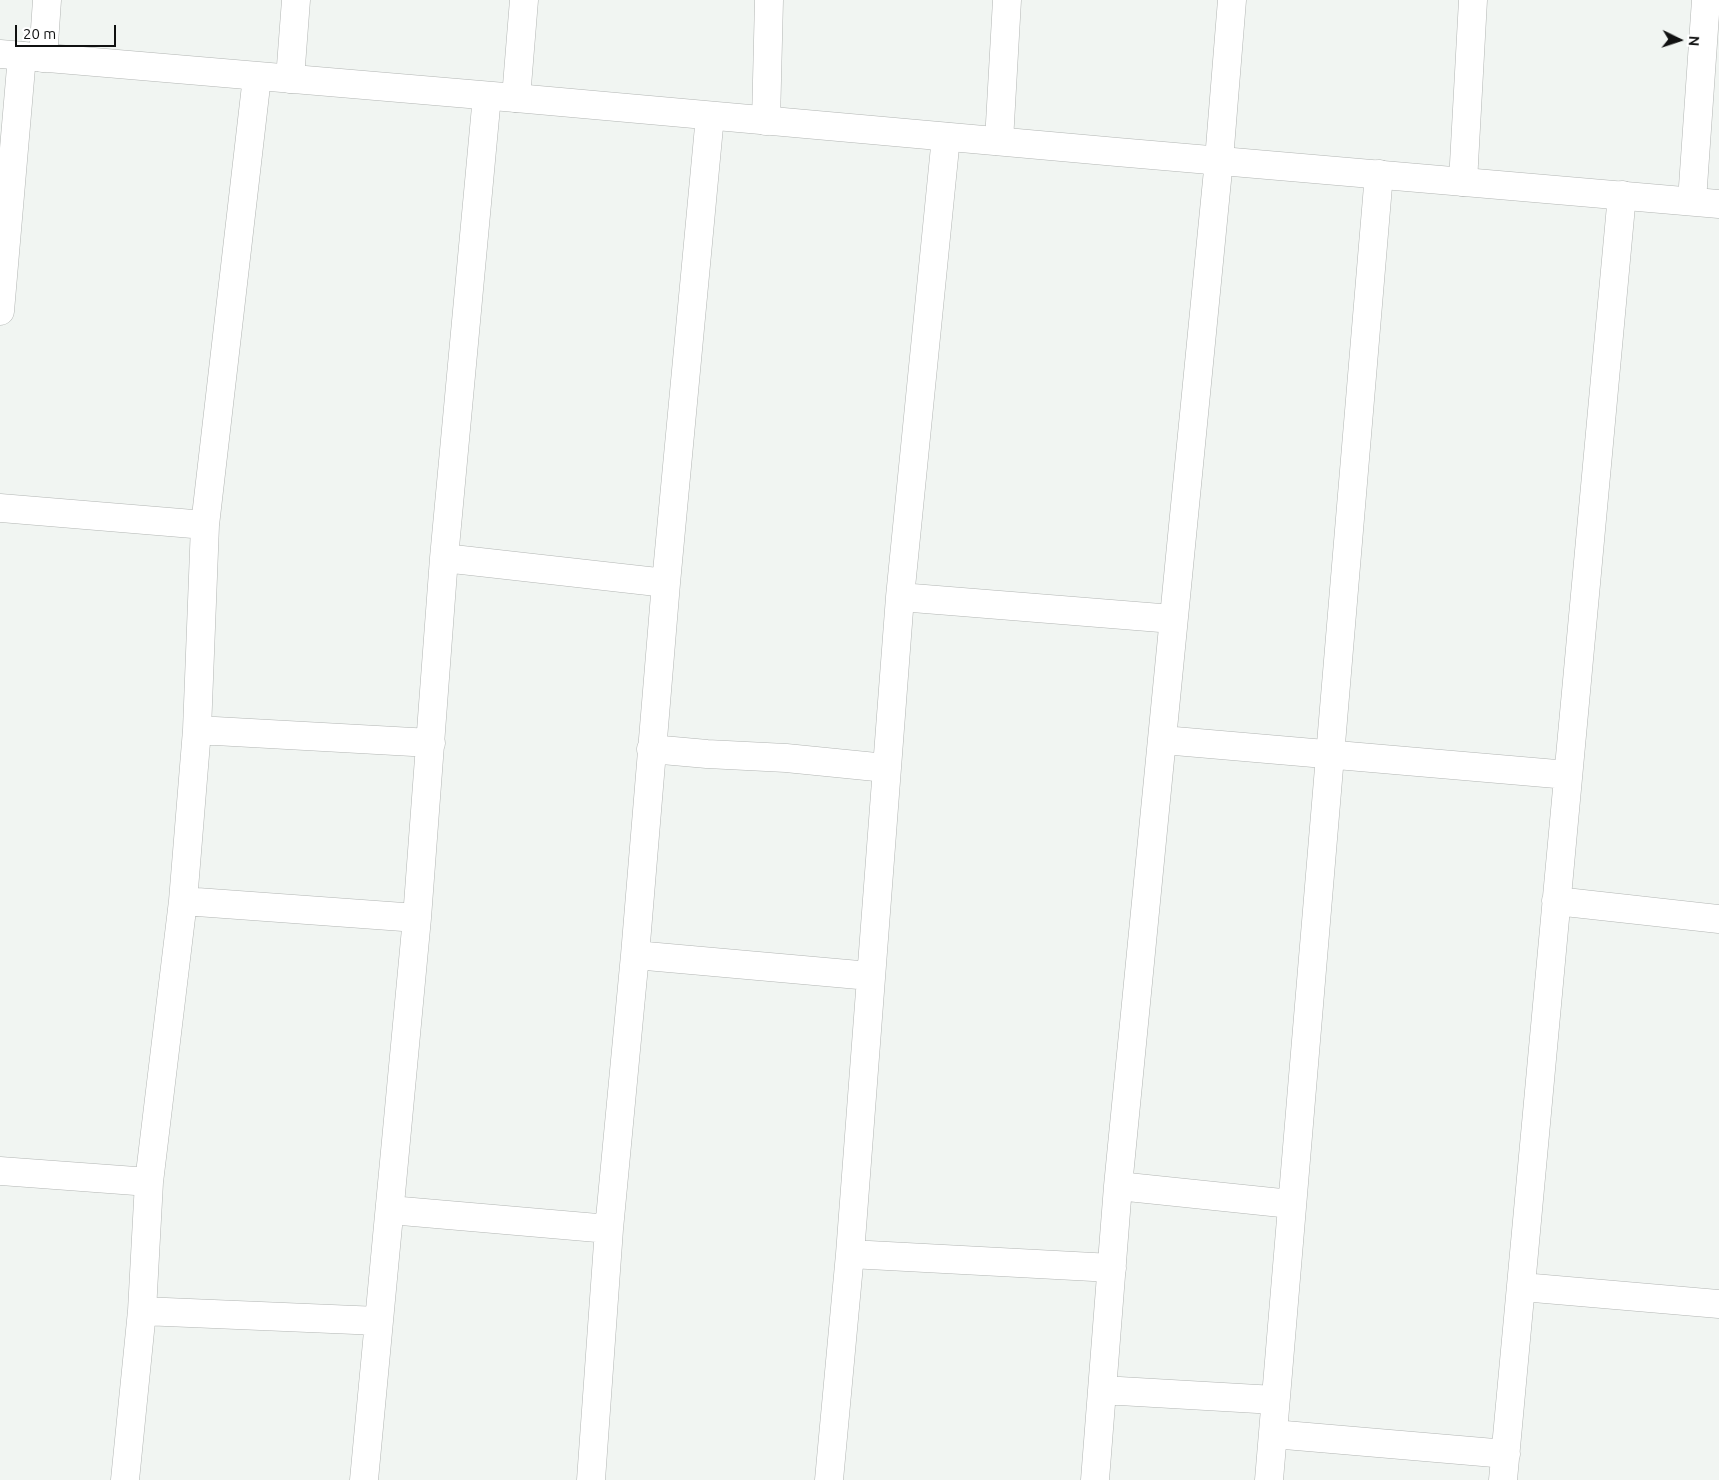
<!DOCTYPE html>
<html>
<head>
<meta charset="utf-8">
<style>
	body { margin:0 }
	#map { position:relative; width:1719px; height:1480px; overflow:hidden; background:#f1f5f2; font-family:Ubuntu,sans-serif }
	canvas { display:block }
	.north { position:absolute; left:1654px; top:15px; width:50px; height:50px; -webkit-text-stroke:4px #fff; paint-order:stroke; rotate:94deg; font-size:14px; font-weight:700; line-height:20px; text-align:center; color:#101111 }
	.north::after { content:''; display:block; margin:auto; width:18px; height:22px; background:#101111; clip-path:polygon(50% 0,100% 100%,50% 72%,0 100%) }
	.scale { position:absolute; left:15px; top:25px; width:101px; height:22px; box-sizing:border-box; border:2px solid #101111; border-top:0; padding-left:6px; font-size:15px; line-height:18px; white-space:nowrap; color:#101111; -webkit-text-stroke:4px #fff; paint-order:stroke }
</style>
</head>
<body>
<div id="map">
<canvas width="1719" height="1480"></canvas>
<div class="north">N</div>
<div class="scale">20 m</div>
</div>
<script>
const g = document.querySelector('canvas').getContext('2d');
g.lineJoin = 'round';
function trace(path, color, width, dash) { g.strokeStyle = color; g.lineWidth = width; g.lineCap = dash ? 'butt' : 'round'; g.setLineDash(dash || []); g.stroke(path); }
const street = new Path2D(`
	M 43,58 L 47,0
	M 290,79 L 296,0
	M 516,98 L 524,0
	M 766,121 L 769,0
	M 999,141 L 1007,0
	M 1463,182 L 1473,0
	M 1692,201 L 1706,0
	M 0,311 L 22,56
	M 0,508 L 205,525
	M 444,558 L 666,583
	M 900,597 L 1173,619
	M 197,730 L 431,743
	M 1163,740 L 1568,775
	M 651,749 L 707,754 L 786,758 L 886,768
	M 183,901 L 417,918
	M 1556,901 L 1719,919
	M 635,955 L 870,976
	M 0,1171 L 149,1182
	M 1118,1186 L 1291,1204
	M 390,1210 L 609,1229
	M 850,1254 L 1112,1268
	M 1522,1287 L 1719,1304
	M 142,1311 L 379,1321
	M 1102,1390 L 1275,1400
	M 1273,1434 L 1506,1454
	M 125,1480 L 142,1311 L 149,1182 L 183,901 L 197,730 L 205,525 L 257,77
	M 364,1480 L 417,918 L 444,558 L 487,96
	M 591,1480 L 609,1229 L 635,955 L 666,583 L 710,116
	M 829,1480 L 850,1254 L 900,597 L 946,137
	M 1095,1480 L 1118,1186 L 1219,160 L 1232,0
	M 1269,1480 L 1379,174
	M 1503,1480 L 1622,195`);
const secondary = new Path2D(`
	M 0,54 L 516,98 L 1117,152 L 1719,204`);
trace(street, '#b2b5b3', 29);
trace(secondary, '#b2b5b3', 29);
trace(street, '#fff', 28);
trace(secondary, '#fff', 28);
</script>
</body>
</html>
